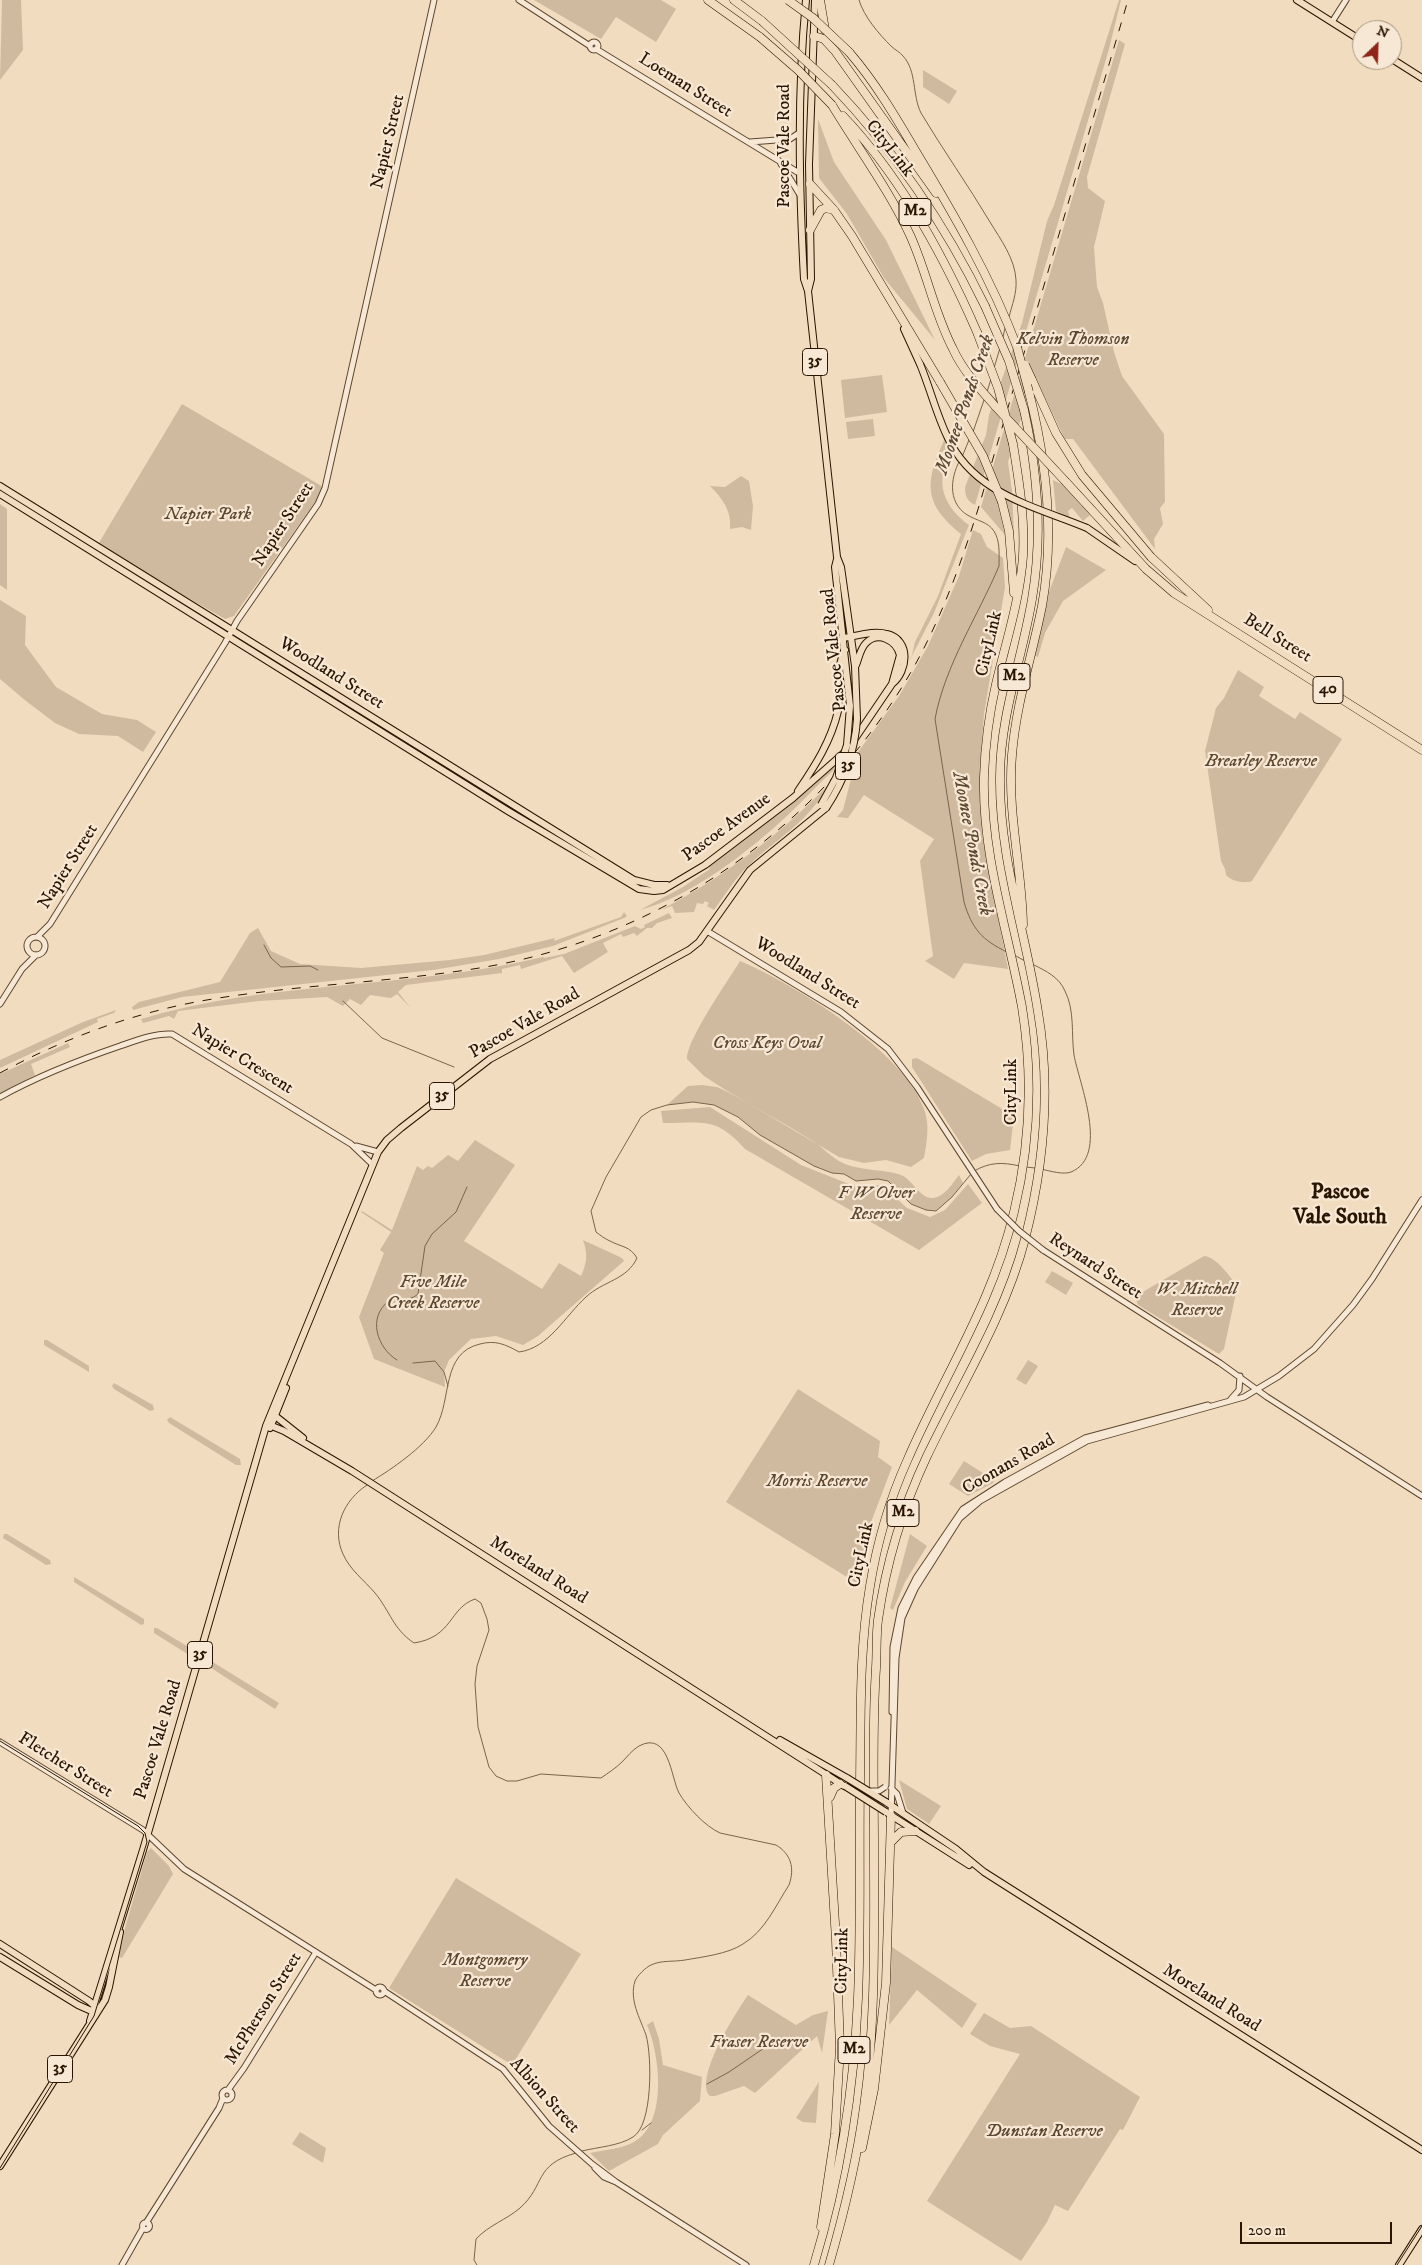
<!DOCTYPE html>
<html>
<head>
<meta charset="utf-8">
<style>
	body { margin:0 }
	#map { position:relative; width:1422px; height:2265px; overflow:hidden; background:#f2dcbf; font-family:"IM FELL DW Pica",serif }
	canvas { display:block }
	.north { position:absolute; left:1352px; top:20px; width:50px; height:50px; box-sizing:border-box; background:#f7e8d5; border:1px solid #a59480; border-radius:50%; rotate:24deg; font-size:14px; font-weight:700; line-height:20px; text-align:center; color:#2a1500 }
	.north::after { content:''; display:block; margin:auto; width:18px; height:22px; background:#8f2418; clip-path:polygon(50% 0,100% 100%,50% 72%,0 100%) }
	.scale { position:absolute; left:1240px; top:2222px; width:152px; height:22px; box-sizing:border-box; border:2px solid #2a1500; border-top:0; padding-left:6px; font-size:15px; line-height:18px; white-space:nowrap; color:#2a1500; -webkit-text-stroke:4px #f7e8d5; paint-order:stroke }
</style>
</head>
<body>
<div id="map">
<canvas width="1422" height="2265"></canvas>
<div class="north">N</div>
<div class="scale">200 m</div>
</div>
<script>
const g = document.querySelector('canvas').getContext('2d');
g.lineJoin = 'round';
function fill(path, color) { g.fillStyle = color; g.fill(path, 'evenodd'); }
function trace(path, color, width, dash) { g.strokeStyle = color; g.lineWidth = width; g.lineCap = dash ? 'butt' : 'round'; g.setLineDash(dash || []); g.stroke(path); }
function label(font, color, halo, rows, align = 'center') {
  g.font = font + ' "IM FELL DW Pica",serif'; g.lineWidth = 4.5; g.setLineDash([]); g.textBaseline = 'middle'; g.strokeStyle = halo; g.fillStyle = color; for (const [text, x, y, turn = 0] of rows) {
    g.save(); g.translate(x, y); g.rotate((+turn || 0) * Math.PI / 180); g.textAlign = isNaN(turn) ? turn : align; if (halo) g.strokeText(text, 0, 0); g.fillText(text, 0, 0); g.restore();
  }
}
const green = new Path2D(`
	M 2,0 L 21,0 L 23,50 L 0,80 Z
	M 534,0 L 661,0 L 676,9 L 656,42 L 616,17 L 601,39 Z
	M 1119,0 L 1121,0 L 1109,49 L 975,505 C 967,501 965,496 965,487 L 986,435 L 989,415 L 1022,323 L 1047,221 L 1054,205 Z
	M 1119,40 L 1125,44 L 1087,177 L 1088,188 L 1105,201 L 1094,247 L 1097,287 L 1103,303 L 1114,352 L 1122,376 L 1164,434 L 1165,502 L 1160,508 L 1163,524 L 1154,539 L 1155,549 L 1073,439 L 1065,439 L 1034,375 L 1008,462 L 1012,491 L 1014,536 L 1004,502 L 998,504 L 1005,535 L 981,507 Z
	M 923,70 L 957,91 L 949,104 L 923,87 Z
	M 818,119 L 834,162 L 886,240 L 935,340 L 884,278 L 847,214 L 819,178 Z
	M 882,375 L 887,412 L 845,418 L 841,380 Z
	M 182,404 L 325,488 L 234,616 L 225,619 L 97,546 Z
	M 873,419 L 875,436 L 848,439 L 846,422 Z
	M 945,438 L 951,456 C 933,482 945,508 969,525 L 934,613 L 901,677 L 912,655 L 915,642 L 938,596 L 961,534 C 921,502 926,480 945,438 Z
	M 741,476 L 749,481 L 753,506 L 751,530 L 742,527 L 730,529 C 732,511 722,498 710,486 L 725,487 Z
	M 1053,480 L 1063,485 L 1090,515 L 1083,521 L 1072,508 L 1068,511 L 1070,518 L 1056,511 Z
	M 0,504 L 7,509 L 7,590 L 0,585 Z
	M 973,530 L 981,534 L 987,547 L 1003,558 L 1005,587 L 984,714 L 980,768 L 982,834 L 1008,969 L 964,963 L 954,979 L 925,961 L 933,956 L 920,861 L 934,839 L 864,795 L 848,818 L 837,817 L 843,810 L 858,752 L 899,696 L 928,646 L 959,576 Z
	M 1066,547 L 1106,570 L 1063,601 L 1045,633 L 1038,657 L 1035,656 L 1049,592 Z
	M 0,600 L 26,616 L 25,645 L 56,687 L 102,714 L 137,720 L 156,732 L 143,752 L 118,736 L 79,734 L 55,723 L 26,701 L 0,679 Z
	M 1238,670 L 1264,687 L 1259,696 L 1295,719 L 1300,712 L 1342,739 L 1252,881 C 1244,884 1231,881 1226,875 L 1225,869 L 1221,861 L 1205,751 L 1216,708 L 1224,698 Z
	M 839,762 L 837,767 C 820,782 804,800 788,815 C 748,852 692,896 640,910 L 683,887 L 710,869 L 708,866 L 790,804 Z
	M 831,782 C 808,822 782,835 750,864 C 736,877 725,895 714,910 L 707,906 L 709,903 L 705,901 L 703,904 L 697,903 L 694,912 L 675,913 L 672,906 L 661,910 C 725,876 781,834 831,782 Z
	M 624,912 L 627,916 L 624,918 L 553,946 L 499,959 L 433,970 L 182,997 L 133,1010 L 132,1007 L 139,1002 L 220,982 L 250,933 L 258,928 L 271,951 L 300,964 L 361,968 L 450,960 L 484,955 L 555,938 L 554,941 L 621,917 Z
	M 669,913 L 672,918 L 657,923 L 652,928 L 647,928 L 637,936 L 634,933 L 623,937 L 621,934 L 603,943 L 608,952 L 574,973 L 562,956 L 521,969 L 520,965 L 502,969 L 502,973 L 406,985 L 398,992 L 410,1007 L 397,994 L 391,998 L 370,995 L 361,1005 L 350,999 L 343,1006 L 327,997 L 259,1001 L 178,1011 L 174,1019 L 169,1016 L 143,1023 L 141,1019 C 270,980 411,989 543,957 L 544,958 L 564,954 L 635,926 L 641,929 L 645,927 L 644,925 Z
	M 740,961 C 794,984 904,1051 924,1109 C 930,1125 927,1141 924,1158 L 911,1167 L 886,1160 L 864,1163 L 839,1157 L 724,1089 L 704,1076 L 687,1059 C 687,1039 728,981 740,961 Z
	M 116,1010 L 114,1013 L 97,1019 L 98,1022 L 0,1068 L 0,1060 L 83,1022 Z
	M 68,1043 L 70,1047 L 31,1064 L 35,1075 L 0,1093 L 0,1074 Z
	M 917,1058 L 1014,1116 L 1010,1150 L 986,1154 L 972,1161 L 912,1067 L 912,1059 Z
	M 702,1085 L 717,1087 L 728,1092 C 756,1108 784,1123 811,1140 C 823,1147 831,1158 845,1164 C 863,1171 884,1169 901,1175 C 912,1179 919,1197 931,1198 C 943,1199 953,1183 959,1175 L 963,1183 L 952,1197 L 936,1211 L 926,1210 L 911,1204 L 888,1181 L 878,1179 L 856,1181 L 844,1174 L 832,1173 L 814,1166 L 760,1135 L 738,1117 L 714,1105 L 693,1102 L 667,1105 L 688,1086 Z
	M 710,1107 L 801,1165 L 854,1186 L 882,1185 L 907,1208 L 930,1217 L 945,1210 L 968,1184 L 982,1203 L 919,1250 L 745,1149 C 716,1116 703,1123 663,1123 L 661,1111 Z
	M 475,1140 L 515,1165 L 464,1241 L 542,1289 L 559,1263 L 581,1276 C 587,1263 588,1254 583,1240 L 622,1258 L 624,1261 L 538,1336 L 523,1345 L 496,1336 L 471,1339 L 449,1360 L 444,1372 L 445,1387 L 374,1359 L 359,1317 L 384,1253 L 380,1250 L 391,1232 L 361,1212 L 362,1211 L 392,1230 L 417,1166 L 423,1170 L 428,1166 L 432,1168 L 448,1155 L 458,1161 Z
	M 1204,1256 C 1215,1256 1232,1277 1237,1288 L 1224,1349 L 1219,1354 L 1138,1305 L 1136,1300 L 1141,1293 Z
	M 1052,1271 L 1073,1283 L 1066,1295 L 1045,1282 Z
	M 44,1340 L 47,1340 L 89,1366 L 89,1372 L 44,1345 Z
	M 1028,1360 L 1038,1366 L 1026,1385 L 1016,1379 Z
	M 114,1383 L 153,1405 L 154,1410 L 150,1411 L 114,1389 L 112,1386 Z
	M 798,1389 L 880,1441 L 878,1457 L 892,1467 L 870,1525 L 858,1584 L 726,1502 Z
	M 170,1417 L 240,1459 L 241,1465 L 236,1465 L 169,1423 L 167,1420 Z
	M 964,1461 L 994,1480 L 993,1483 L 968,1496 L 949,1484 Z
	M 4,1534 L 7,1534 L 50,1560 L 51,1564 L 46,1565 L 3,1538 Z
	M 910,1534 L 927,1546 L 905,1582 L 893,1610 L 890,1608 Z
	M 74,1577 L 144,1619 L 144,1624 L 141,1625 L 74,1582 Z
	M 154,1628 L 157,1628 L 192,1649 L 192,1652 L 189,1655 L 154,1633 Z
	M 211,1661 L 279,1703 L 275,1709 L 208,1666 L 208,1663 Z
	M 899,1780 L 941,1806 L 929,1824 L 907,1809 Z
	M 151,1848 L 169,1866 L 173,1874 L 122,1958 L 119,1957 L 125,1928 L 147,1852 Z
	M 456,1878 L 581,1954 L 512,2065 L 389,1988 Z
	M 892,1947 L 977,2004 L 962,2028 L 917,1990 L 889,2025 Z
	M 748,1995 L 796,2025 L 813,2015 L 828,2011 L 822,2053 L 817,2036 L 755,2093 L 744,2086 L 715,2096 L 710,2096 C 693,2079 737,2011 748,1995 Z
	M 984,2013 L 1010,2028 L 1031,2026 L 1140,2097 L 1123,2130 L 1120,2129 L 1068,2211 L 1055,2205 L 1047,2222 L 1021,2261 L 927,2201 L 1020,2054 L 990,2046 L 970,2034 Z
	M 653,2021 L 659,2039 L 663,2065 L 702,2077 L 700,2101 L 663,2135 L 658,2144 L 609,2171 L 590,2153 C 603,2150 622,2149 634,2142 C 668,2123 660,2055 647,2025 Z
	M 819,2082 L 816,2123 L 803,2122 L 796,2118 Z
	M 300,2132 L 326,2148 L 323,2163 L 292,2144 Z`);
const stream = new Path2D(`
	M 859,0 C 864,17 879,34 891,46 C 895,50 900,52 903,56 C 917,71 912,95 921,113 C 943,150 968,185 990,222 C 1001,240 1015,259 1016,280 C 1017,293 1012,305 1009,317
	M 1003,337 L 1005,328
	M 994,368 L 1000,348
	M 987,392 L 991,379
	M 973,432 L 984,400
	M 962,457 L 969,440
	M 960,460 C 949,480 948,506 971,517 C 981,522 991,523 996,535 C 1000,544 999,556 999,566 C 978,616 945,665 935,719 L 964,902 C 972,929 982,940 1007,952
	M 264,945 L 271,958 L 281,967 L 310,966 L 318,970
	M 1016,956 L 1025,961
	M 1034,965 C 1046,971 1059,977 1065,991 C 1075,1011 1071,1033 1074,1055 C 1079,1083 1110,1156 1071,1172 C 1063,1175 1050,1171 1041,1169
	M 343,1001 L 382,1038 L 454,1067
	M 1026,1167 L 1035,1168
	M 974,1171 C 990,1162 1002,1162 1020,1166
	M 397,1360 C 377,1348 367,1317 389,1301 C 396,1296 409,1303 418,1294 L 425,1246 L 432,1234 L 456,1212 L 467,1187
	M 413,1363 L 435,1361 L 444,1372 L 448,1386
	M 372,1481 C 392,1469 424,1447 436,1427 C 452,1399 441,1353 480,1344 C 495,1340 505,1344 519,1352 C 549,1348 565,1316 586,1297 C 603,1281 627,1280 637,1258 C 630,1246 621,1247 610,1241 C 605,1239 600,1235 596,1232 L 591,1211 L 606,1177 L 641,1117 L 651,1110 L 667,1105 L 693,1102 L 714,1105 L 738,1117 L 760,1135 L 814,1166 L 832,1173 L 844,1174 L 856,1181 L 878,1179 L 888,1181 L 911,1204 L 926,1210 L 936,1211 L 952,1197 L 971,1174
	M 367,1485 C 344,1500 331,1528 343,1554 C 350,1570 364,1580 375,1593 C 390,1611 393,1629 414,1643 C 453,1637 449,1608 475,1599 L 481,1603 L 487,1619 L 489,1630 L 477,1666 L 475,1684 L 478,1727 L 489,1767 L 496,1776 L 507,1781 L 517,1781 L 541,1774 L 601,1778 C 608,1773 616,1768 622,1762 C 627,1757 632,1750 639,1746 C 669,1730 671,1778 679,1793 C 688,1808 705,1826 720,1833 L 776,1845 C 791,1854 795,1868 789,1885 C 776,1905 765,1931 743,1944 C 728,1954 702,1957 685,1960 C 674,1962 661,1960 651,1965 C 646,1967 637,1976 635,1981 C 629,2000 640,2018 646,2035 C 652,2056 653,2125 633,2137 C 619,2146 598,2147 582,2151
	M 707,2084 L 729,2072 L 773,2042
	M 642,2130 L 651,2123
	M 477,2265 L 474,2260 L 476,2239 C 489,2225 506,2220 520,2208 C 546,2185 533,2165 576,2153`);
const minor = new Path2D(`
	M 519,0 L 590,46
	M 1332,22 L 1346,0
	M590 46a4 4 0 1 1 8 0a4 4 0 1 1-8 0Z
	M 596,49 L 799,173
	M 750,142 L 790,139 L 799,133
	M 781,164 L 800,195
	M 707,931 L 841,1012 L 888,1049 L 917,1087 L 997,1209
	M 37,937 L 50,924 L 225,643 L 237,621 L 318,504 L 325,488 L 434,0
	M27 946a9 9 0 1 1 18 0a9 9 0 1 1-18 0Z
	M 0,1004 L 22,969 L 36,955
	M 0,1097 C 38,1076 79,1060 120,1046 C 137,1040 155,1033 172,1034 L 351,1144 L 372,1164
	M 356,1146 L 378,1152
	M 1043,1250 L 1220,1363 L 1267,1397 L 1422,1496
	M 1231,1399 L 1239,1390 L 1240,1376
	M 892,1712 L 893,1647 L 901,1608 L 916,1578 L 963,1509 L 1005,1482 L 1085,1438 L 1208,1405
	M 0,1742 L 143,1830 L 184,1869 L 376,1990
	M 891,1788 L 897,1794 L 903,1813
	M 891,1816 L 896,1658 L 902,1618 L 915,1589 L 960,1518 L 980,1501 L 1087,1441 L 1244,1397 L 1279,1376 L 1314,1349 L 1353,1305 L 1372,1279 L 1422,1200
	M376 1991a4 4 0 1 1 8 0a4 4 0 1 1-8 0Z
	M 384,1991 L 503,2069 L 549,2126 L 592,2164 L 616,2182
	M 228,2090 L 244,2068 L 316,1952
	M222 2095a5 5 0 1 1 10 0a5 5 0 1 1-10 0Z
	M 595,2168 L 604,2177 L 616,2182 L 746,2265
	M142.5 2226a3.5 3.5 0 1 1 7 0a3.5 3.5 0 1 1-7 0Z
	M 146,2223 L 219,2108 L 223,2098
	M 122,2265 L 143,2228`);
const major = new Path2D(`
	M 806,0 C 797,93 799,185 804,279 L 808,291 L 837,557 L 841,567 L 855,666 L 857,719
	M 1297,0 L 1362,41
	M 1392,59 L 1422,78
	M 808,291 L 811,279 L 809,164 L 815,0
	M 904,329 L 920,364
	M 0,486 L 634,880 L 654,885 L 667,885
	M 0,494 L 508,811 L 639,889 L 654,891 L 663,890 L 705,865 L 793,798 L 845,752
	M 1087,528 L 1135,561
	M 837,559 L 835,567 L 850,706 L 847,745
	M 844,638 C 857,636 874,630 887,634 C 911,640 908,671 892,684 L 854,740
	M 856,665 C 859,658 860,649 866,643 C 878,631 896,640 900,655 L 892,684
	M 798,791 C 815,766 831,741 838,711 C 841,693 836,664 845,650
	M 274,1415 L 303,1438
	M 267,1424 L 284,1431 L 352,1471 L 844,1786
	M 270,1428 L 286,1388
	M 780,1740 L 847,1778
	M 886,1802 L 956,1849 L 984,1872 L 1422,2150
	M 889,1814 L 969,1865
	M 0,1944 L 89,2001 L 96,2007 L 96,2013 L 78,2005 L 0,1957
	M 90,2021 L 143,1850 L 266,1426 L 378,1152 L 387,1140 L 401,1128 L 490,1059 L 689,950 L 699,942 L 750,870 L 826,808
	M 0,2166 L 105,2000 L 109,1987 L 120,1932
	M 1399,2265 L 1422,2229`);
const highway = new Path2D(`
	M 708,0 L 760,37
	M 734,0 L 762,21
	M 820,0 L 825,30
	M 814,36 L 824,39 L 835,51 L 936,193
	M 849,52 C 875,82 895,116 915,150 C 953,213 991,278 1017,347
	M 832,85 C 895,151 945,224 985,306
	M 832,105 C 858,148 889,190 910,235 C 927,272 934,313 953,349 C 963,371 980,389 996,407
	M 843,116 C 901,177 943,254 977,332
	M 810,184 L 834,210 L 852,236 L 940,382
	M 810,230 L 821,210 L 826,208 L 834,210
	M 1032,380 L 1056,433 L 1082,475 L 1151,557 L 1208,610
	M 1066,482 L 1146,569 L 1174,593 L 1422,750
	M 1002,502 L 1009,531 L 1014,593
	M 1023,925 C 1022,868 1007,813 1012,755 C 1016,704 1032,656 1042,606 C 1055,534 1047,463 1029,392
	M 830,1797 L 834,1788 L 840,1784
	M 891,1842 L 901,1832 L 915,1831
	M 862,2148 L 874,2089 L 886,1983 L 891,1816
	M 821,2227 L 835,2134 L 840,2047 L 836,1940 L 826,1775
	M 814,2265 C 840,2179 854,2088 858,1998 C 861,1926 859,1854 860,1782 C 861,1716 859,1651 870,1586 C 877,1543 889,1501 907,1461 C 944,1375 992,1305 1014,1212 C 1030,1146 1033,1075 1022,1007 C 1008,931 982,856 984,777 C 985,746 989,714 996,684 C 1006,642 1020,599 1023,556 C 1025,518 1019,481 1013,444
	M 829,2265 C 844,2213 857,2160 864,2107 C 876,2022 874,1935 874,1849 C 874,1789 872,1729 876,1668 C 877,1652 876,1636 878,1620 C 886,1563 902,1509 927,1456 C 961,1385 1005,1316 1025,1239 C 1044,1165 1051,1088 1038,1012 C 1026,933 999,858 1000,777 C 1000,716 1022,659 1032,599 C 1043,535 1038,473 1024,410`);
const tram = new Path2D(`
	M 0,1741 L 138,1826 L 145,1833 L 147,1842 L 94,2016 L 0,2168
	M 1397,2265 L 1422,2226`);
const rail = new Path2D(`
	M 0,1073 C 63,1039 130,1014 201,1001 C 291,985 383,983 473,969 C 658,941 824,827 915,665 C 943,614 962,561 979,506 L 1128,0`);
const minorBridge = new Path2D(`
	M 997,1209 L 1019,1231 L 1043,1250
	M 870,1791 L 879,1791 L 885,1787`);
const majorBridge = new Path2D(`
	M 920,364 C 930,388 936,413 947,436 C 973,494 1034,506 1087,528
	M 821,805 L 836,778 L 847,745
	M 826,808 C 844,781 855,752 857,719
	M 847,1778 L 886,1802
	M 845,1786 L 886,1812`);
const highwayBridge = new Path2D(`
	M 788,0 L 813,18 L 849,52
	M 762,21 L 832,85
	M 760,37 L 798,70 L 832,105
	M 985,306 L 1009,361 L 1024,410
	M 977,332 L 998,388 L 1013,444
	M 1017,347 L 1029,392
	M 1025,365 L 1032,380
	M 940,382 L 983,456 L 1002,502
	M 996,407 L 1066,482`);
const shields = [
	[915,212,32],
	[815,362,25],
	[1014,677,32],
	[1328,690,30],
	[848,766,25],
	[442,1096,25],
	[903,1513,32],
	[200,1655,25],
	[854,2050,32],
	[60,2069,25]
];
const shieldNames = [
	["M2",915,212],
	["35",815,362],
	["M2",1014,677],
	["40",1328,690],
	["35",848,766],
	["35",442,1096],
	["M2",903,1513],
	["35",200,1655],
	["M2",854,2050],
	["35",60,2069]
];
const streetNames = [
	["Loeman Street",685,86,32],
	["Napier Street",389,142,-77],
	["Pascoe Vale Road",785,146,-90],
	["CityLink",889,149,52],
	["Napier Street",284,525,-57],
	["Bell Street",1277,639,32],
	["CityLink",990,644,-77],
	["Pascoe Vale Road",835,650,-96],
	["Woodland Street",331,674,32],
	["Pascoe Avenue",727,828,-36],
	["Napier Street",69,867,-58],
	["Woodland Street",807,974,32],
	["Pascoe Vale Road",525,1024,-30],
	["Napier Crescent",242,1060,32],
	["CityLink",1012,1092,-90],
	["Reynard Street",1095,1267,33],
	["Coonans Road",1009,1465,-30],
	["CityLink",862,1555,-78],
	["Moreland Road",538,1571,32],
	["Pascoe Vale Road",159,1740,-73],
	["Fletcher Street",65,1766,32],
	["CityLink",843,1961,-89],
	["Moreland Road",1211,1999,32],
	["McPherson Street",264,2009,-58],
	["Albion Street",544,2096,48]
];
const parkNames = [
	["Kelvin Thomson",1073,340],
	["Reserve",1073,361],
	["Napier Park",208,515],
	["Brearley Reserve",1261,762],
	["Cross Keys Oval",767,1044],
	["F W Olver",876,1194],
	["Reserve",876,1215],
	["Five Mile",433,1283],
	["Creek Reserve",433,1304],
	["W. Mitchell",1197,1290],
	["Reserve",1197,1311],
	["Morris Reserve",817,1482],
	["Montgomery",485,1961],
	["Reserve",485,1982],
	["Fraser Reserve",759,2043],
	["Dunstan Reserve",1044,2132]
];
const waterNames = [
	["Moonee Ponds Creek",966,405,-71],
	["Moonee Ponds Creek",971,844,79]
];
const districtNames = [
	["Pascoe",1340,1193],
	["Vale South",1340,1218]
];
fill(green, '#d0ba9f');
trace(stream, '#79644c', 1);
trace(minor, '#5c4730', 7);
trace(major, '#2a1500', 8);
trace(highway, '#2a1500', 9);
trace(minor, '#f7e8d5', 5);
trace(major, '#f2dcbf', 6);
trace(highway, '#f2dcbf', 8);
trace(tram, '#2a1500', 1);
trace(rail, '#2a1500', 1, [9, 9]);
trace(minorBridge, '#5c4730', 7, []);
trace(majorBridge, '#2a1500', 8, []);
trace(highwayBridge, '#2a1500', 9, []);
trace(minorBridge, '#f7e8d5', 5);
trace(majorBridge, '#f2dcbf', 6);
trace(highwayBridge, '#f2dcbf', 8);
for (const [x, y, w] of shields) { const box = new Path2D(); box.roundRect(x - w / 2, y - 13.5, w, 27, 4); g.fillStyle = '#f7e8d5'; g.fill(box); trace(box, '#2a1500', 1); }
label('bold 16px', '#2a1500', null, shieldNames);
label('18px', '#2a1500', '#f7e8d5', streetNames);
label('italic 18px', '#5c4730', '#f7e8d5', parkNames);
label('italic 19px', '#5f4932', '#f7e8d5', waterNames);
label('bold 22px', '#2a1500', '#f7e8d5', districtNames);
</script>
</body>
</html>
